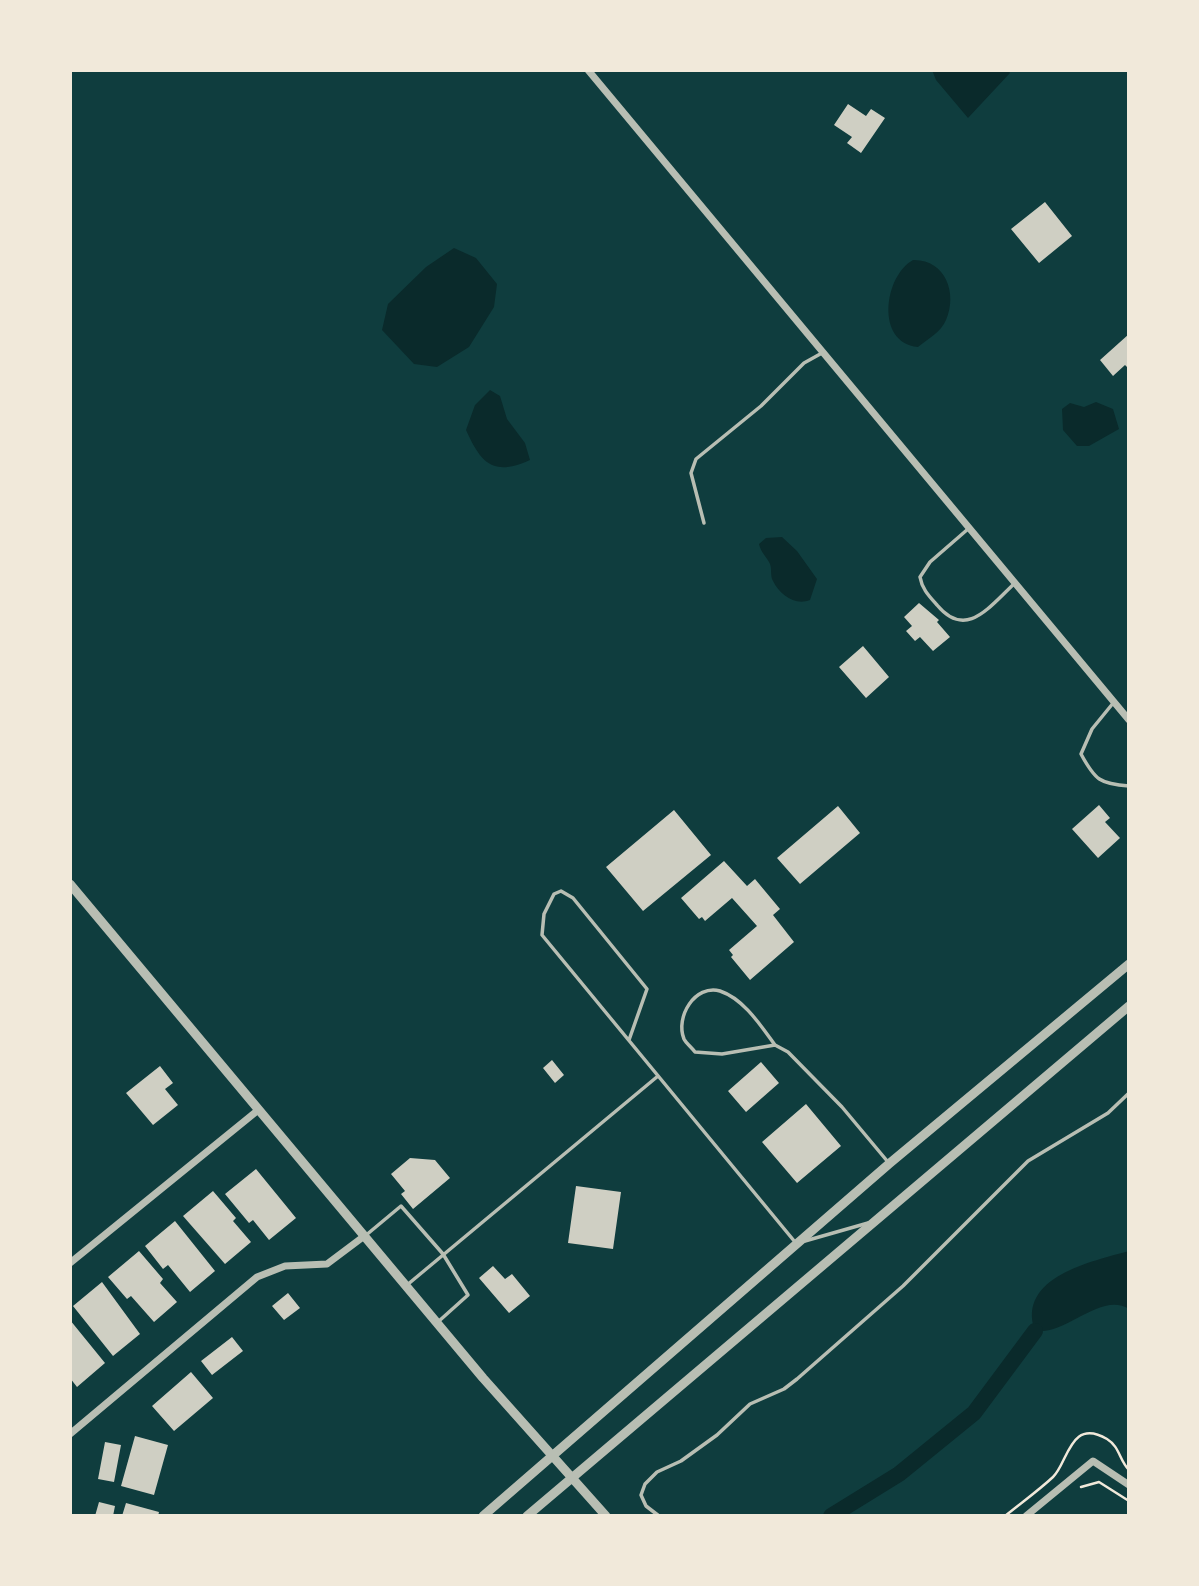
<!DOCTYPE html>
<html>
<head>
<meta charset="utf-8">
<style>
	body { margin:0 }
	#map { position:relative; width:1199px; height:1586px; overflow:hidden; background:#0f3d3e; font-family:Inter,sans-serif }
	canvas { display:block }
	.frame { position:absolute; inset:0; border:72px solid #f1e9da; pointer-events:none }
</style>
</head>
<body>
<div id="map">
<canvas width="1199" height="1586"></canvas>
<div class="frame"></div>
</div>
<script>
const g = document.querySelector('canvas').getContext('2d');
g.lineJoin = 'round';
function fill(path, color) { g.fillStyle = color; g.fill(path, 'evenodd'); }
function trace(path, color, width, dash) { g.strokeStyle = color; g.lineWidth = width; g.lineCap = dash ? 'butt' : 'round'; g.setLineDash(dash || []); g.stroke(path); }
const water = new Path2D(`
	M 932,70 L 1008,70 L 1010,73 L 968,118 L 936,80 Z
	M 454,248 L 476,258 L 497,284 L 494,307 L 469,347 L 437,367 L 414,364 L 382,330 L 388,304 L 426,267 Z
	M 913,260 C 945,259 958,293 946,320 C 941,332 928,339 918,347 C 875,343 884,276 913,260 Z
	M 490,390 L 500,396 L 507,419 L 525,443 L 530,460 C 493,477 481,463 466,430 L 475,405 Z
	M 1096,402 L 1113,409 L 1119,429 L 1089,446 L 1077,446 L 1063,430 L 1062,409 L 1070,403 L 1084,407 Z
	M 782,537 L 797,551 L 817,579 L 810,600 C 795,606 780,595 773,581 C 770,576 772,569 770,564 C 767,557 761,553 759,544 L 766,538 Z
	M 1129,1251 L 1129,1309 C 1101,1291 1067,1335 1035,1331 C 1016,1277 1093,1261 1129,1251 Z`);
const canal = new Path2D(`
	M 831,1516 L 899,1474 L 974,1413 L 1035,1331`);
const building = new Path2D(`
	M 848,104 L 866,116 L 871,109 L 885,118 L 861,153 L 847,143 L 852,137 L 834,125 Z
	M 1045,202 L 1072,236 L 1039,263 L 1011,229 Z
	M 1129,334 L 1129,369 L 1125,365 L 1113,376 L 1100,360 Z
	M 919,603 L 939,620 L 937,622 L 950,637 L 933,651 L 920,637 L 915,641 L 906,631 L 912,626 L 904,617 Z
	M 863,646 L 889,677 L 866,698 L 839,667 Z
	M 1099,805 L 1110,818 L 1105,822 L 1120,838 L 1098,858 L 1072,829 Z
	M 838,806 L 860,833 L 800,884 L 777,858 Z
	M 674,810 L 711,855 L 643,911 L 606,867 Z
	M 724,861 L 747,886 L 755,879 L 780,909 L 773,915 L 794,942 L 750,980 L 731,957 L 733,955 L 729,950 L 757,926 L 732,898 L 705,921 L 702,917 L 699,919 L 681,898 Z
	M 552,1060 L 564,1075 L 555,1083 L 543,1068 Z
	M 761,1062 L 779,1083 L 746,1112 L 728,1091 Z
	M 160,1066 L 173,1083 L 165,1089 L 178,1105 L 153,1125 L 126,1093 Z
	M 806,1104 L 841,1146 L 797,1183 L 762,1142 Z
	M 410,1158 L 435,1160 L 450,1178 L 413,1209 L 401,1194 L 405,1191 L 391,1174 Z
	M 256,1169 L 296,1218 L 269,1240 L 253,1220 L 249,1223 L 225,1194 Z
	M 576,1186 L 621,1192 L 613,1249 L 568,1243 Z
	M 213,1191 L 236,1218 L 233,1221 L 251,1242 L 225,1264 L 183,1216 Z
	M 175,1221 L 215,1271 L 190,1292 L 168,1265 L 163,1269 L 145,1246 Z
	M 139,1251 L 163,1279 L 160,1283 L 177,1302 L 154,1322 L 131,1296 L 127,1299 L 108,1277 Z
	M 493,1266 L 505,1279 L 512,1274 L 530,1296 L 509,1313 L 479,1278 Z
	M 102,1282 L 140,1334 L 113,1356 L 73,1306 Z
	M 288,1293 L 300,1308 L 284,1320 L 272,1306 Z
	M 70,1320 L 105,1363 L 77,1387 L 70,1378 Z
	M 232,1337 L 243,1351 L 212,1375 L 201,1361 Z
	M 191,1372 L 213,1398 L 174,1431 L 152,1406 Z
	M 135,1436 L 168,1445 L 154,1495 L 121,1486 Z
	M 105,1442 L 121,1445 L 114,1482 L 98,1479 Z
	M 99,1502 L 115,1506 L 113,1516 L 95,1516 Z
	M 126,1503 L 159,1512 L 158,1516 L 122,1516 Z`);
const path = new Path2D(`
	M 1081,1487 L 1099,1482 L 1129,1501
	M 1005,1516 C 1021,1503 1038,1491 1053,1477 C 1068,1463 1070,1417 1107,1439 C 1120,1447 1119,1460 1129,1470`);
const service = new Path2D(`
	M 704,523 L 691,473 L 696,459 L 761,406 L 804,363 L 822,353
	M 968,529 L 930,562 L 920,577 C 922,589 929,596 937,605 C 966,640 989,607 1014,584
	M 1114,702 L 1092,729 L 1081,754 C 1095,780 1100,784 1129,786
	M 629,1040 L 647,989 L 573,898 L 561,891 L 554,894 L 544,914 L 542,935 L 795,1242
	M 775,1045 C 761,1026 744,999 720,991 C 695,984 675,1017 684,1039 C 686,1043 692,1048 695,1052 L 722,1054 L 775,1045 L 788,1052 L 842,1107 L 888,1162
	M 365,1236 L 401,1206 L 443,1254 L 468,1295 L 439,1321
	M 805,1241 L 868,1223
	M 407,1285 L 658,1076
	M 659,1516 L 646,1506 L 641,1495 L 645,1484 L 657,1472 L 681,1461 L 717,1435 L 750,1404 L 784,1389 L 797,1379 L 903,1286 L 1028,1161 L 1108,1113 L 1129,1093`);
const minor = new Path2D(`
	M 588,70 L 1129,720
	M 70,1263 L 257,1111
	M 70,1434 L 257,1277 L 285,1266 L 327,1264 L 363,1237
	M 1026,1516 L 1093,1461 L 1129,1485`);
const tertiary = new Path2D(`
	M 70,884 L 483,1378 L 606,1516
	M 483,1516 L 890,1163 L 1129,964
	M 527,1516 L 1129,1006`);
fill(water, '#0a2a2b');
trace(canal, '#0a2a2b', 16);
fill(building, '#cfcfc3');
trace(path, '#f1e9da', 2.5);
trace(service, '#b8beb3', 3.5);
trace(minor, '#b8beb3', 7);
trace(tertiary, '#b8beb3', 9);
</script>
</body>
</html>
